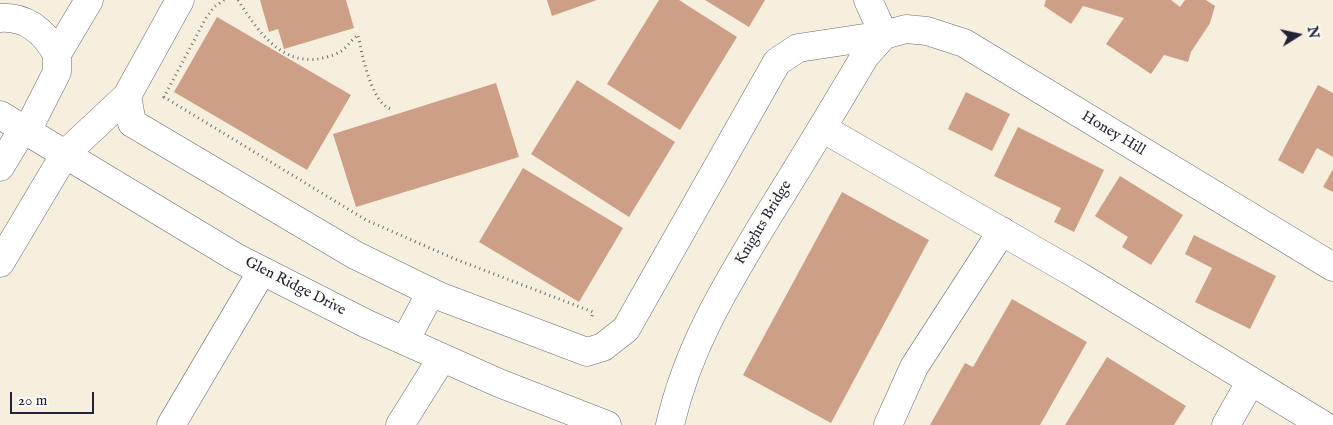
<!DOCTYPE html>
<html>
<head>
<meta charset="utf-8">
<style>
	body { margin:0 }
	#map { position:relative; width:1333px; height:425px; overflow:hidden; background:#f6efdd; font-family:"IM FELL English",serif }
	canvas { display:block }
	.north { position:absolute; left:1273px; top:10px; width:50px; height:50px; -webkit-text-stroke:4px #fdfcf7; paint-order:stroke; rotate:80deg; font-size:14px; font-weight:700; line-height:20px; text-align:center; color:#22223b }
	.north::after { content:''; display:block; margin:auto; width:18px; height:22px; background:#22223b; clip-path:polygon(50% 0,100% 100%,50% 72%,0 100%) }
	.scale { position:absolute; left:10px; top:392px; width:84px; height:22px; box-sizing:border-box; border:2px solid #22223b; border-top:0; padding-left:6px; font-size:15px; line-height:18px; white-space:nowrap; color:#22223b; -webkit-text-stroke:4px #fdfcf7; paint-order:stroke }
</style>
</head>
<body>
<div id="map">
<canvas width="1333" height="425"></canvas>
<div class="north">N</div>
<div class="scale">20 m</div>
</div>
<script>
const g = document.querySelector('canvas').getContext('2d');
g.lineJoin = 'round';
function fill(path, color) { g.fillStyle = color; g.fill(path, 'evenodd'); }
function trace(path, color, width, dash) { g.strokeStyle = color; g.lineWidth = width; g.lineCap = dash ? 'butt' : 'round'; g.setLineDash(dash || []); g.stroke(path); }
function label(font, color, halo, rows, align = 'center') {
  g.font = font + ' "IM FELL English",serif'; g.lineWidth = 5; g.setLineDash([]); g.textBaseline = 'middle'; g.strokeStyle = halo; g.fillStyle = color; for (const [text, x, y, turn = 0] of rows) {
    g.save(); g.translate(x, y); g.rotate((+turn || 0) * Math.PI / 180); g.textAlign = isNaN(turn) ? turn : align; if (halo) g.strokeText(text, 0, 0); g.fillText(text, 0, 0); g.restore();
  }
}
const building = new Path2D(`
	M 260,0 L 346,0 L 354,28 L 284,49 L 278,29 L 269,32 Z
	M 547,0 L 597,0 L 552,16 Z
	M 659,0 L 679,0 L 737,37 L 680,130 L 607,84 Z
	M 705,0 L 765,0 L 749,27 Z
	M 1046,0 L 1171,0 L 1180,7 L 1185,0 L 1206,0 L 1215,6 L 1210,23 L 1191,52 L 1188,62 L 1164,55 L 1151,74 L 1106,44 L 1124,18 L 1083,6 L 1071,24 L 1044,6 Z
	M 217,17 L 351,95 L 307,170 L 174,92 Z
	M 577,80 L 675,142 L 629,217 L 531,154 Z
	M 496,83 L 519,157 L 356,207 L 333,134 Z
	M 1318,85 L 1333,93 L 1333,157 L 1317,148 L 1303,174 L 1278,160 Z
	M 966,92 L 1010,114 L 992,151 L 948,129 Z
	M 1018,127 L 1104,170 L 1074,232 L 1054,222 L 1061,208 L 994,176 Z
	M 523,168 L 623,228 L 579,302 L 479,242 Z
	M 1333,169 L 1333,192 L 1323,187 Z
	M 1120,176 L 1183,215 L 1151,265 L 1122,247 L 1128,237 L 1095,216 Z
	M 842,192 L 929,240 L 831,423 L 743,375 Z
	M 1194,235 L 1276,276 L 1250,329 L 1195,302 L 1212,268 L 1185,254 Z
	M 1012,299 L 1087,342 L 1040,425 L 930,425 L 965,363 L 973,367 Z
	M 1107,357 L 1186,406 L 1174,425 L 1065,425 Z`);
const path = new Path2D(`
	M 224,0 L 214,7 L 206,18 L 164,97 L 366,220 L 455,259 L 593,312 L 591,320
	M 238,0 C 261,37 289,75 338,53 C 345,50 351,40 358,35 C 362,54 371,103 391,109`);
const minor = new Path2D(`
	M 180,0 L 127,96 L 132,123 L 355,255 L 439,296 L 587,352 L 603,347 L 626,329 L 777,62 L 798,48 L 884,35 L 906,29 L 927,31 L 964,43 L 1333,267
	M 868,0 L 884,35
	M 0,18 C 27,16 44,32 57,54
	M 0,115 L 237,258 L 367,324 L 499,383 L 607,425
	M 822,128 L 1079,276 L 1323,425
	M 27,131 L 57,72 L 57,54 L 89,0
	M 0,167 L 23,129
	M 0,263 L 65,154 L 127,96
	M 405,341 L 431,292
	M 171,425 L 262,271
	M 400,425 L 442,358
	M 670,425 C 688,346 727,284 768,216 C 801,163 833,110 865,56 L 884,35
	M 888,425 L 914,367 L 1002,231
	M 1226,425 L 1251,381`);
const streetNames = [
	["Honey Hill",1113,134,31],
	["Knights Bridge",764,223,-59],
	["Glen Ridge Drive",295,287,27]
];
fill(building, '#ce9f87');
trace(minor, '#6c6a74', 29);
trace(path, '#6c6a74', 3, [1, 4]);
trace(minor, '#fff', 28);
label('15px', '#22223b', '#fdfcf7', streetNames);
</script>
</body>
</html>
